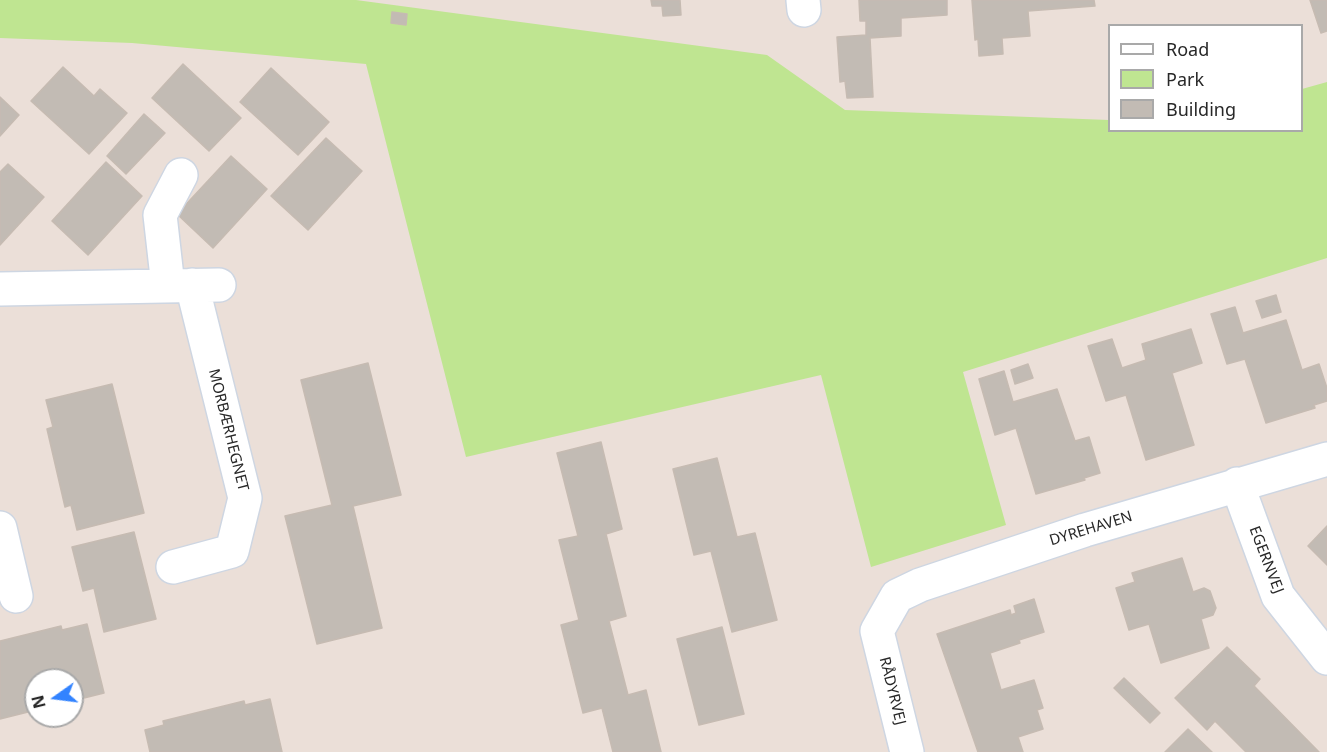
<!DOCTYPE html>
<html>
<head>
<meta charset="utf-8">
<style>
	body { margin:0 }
	#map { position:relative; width:1327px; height:752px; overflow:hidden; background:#ebdfd8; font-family:"Noto Sans",sans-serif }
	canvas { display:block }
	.legend { position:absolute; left:1108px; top:24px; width:195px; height:108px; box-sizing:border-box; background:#fff; border:2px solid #a9a9a9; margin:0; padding:8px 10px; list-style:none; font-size:18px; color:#282828 }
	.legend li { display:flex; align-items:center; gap:12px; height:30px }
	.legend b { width:30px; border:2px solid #a9a9a9 }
	.north { position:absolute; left:24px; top:668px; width:60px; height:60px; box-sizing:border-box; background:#fff; border:2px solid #a9a9a9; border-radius:50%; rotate:256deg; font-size:16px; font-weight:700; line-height:24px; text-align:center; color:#282828 }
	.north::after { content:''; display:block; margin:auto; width:21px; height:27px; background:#3283ff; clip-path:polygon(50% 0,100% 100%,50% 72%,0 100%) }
</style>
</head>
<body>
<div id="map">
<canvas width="1327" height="752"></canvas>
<ul class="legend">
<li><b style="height:8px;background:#fff"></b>Road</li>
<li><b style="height:16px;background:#bfe591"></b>Park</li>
<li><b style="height:16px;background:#c2bbb4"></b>Building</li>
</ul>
<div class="north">N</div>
</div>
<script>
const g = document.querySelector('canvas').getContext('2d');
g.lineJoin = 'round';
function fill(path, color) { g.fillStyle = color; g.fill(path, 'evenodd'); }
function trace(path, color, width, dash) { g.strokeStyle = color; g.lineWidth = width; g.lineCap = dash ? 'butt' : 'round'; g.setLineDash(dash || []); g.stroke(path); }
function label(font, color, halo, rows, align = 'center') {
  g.font = font + ' "Noto Sans",sans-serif'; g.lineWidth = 4.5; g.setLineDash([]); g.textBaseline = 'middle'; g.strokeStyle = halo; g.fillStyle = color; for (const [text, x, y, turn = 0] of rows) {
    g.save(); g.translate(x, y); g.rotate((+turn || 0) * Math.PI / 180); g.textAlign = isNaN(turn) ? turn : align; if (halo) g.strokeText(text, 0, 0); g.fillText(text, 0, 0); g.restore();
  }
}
const green = new Path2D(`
	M 0,0 L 356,0 L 767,55 L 845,110 L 1109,120 L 1110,130 L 1302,130 L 1302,89 L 1327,82 L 1327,258 L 963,372 L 1006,525 L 871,567 L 821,375 L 466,457 L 366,64 L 132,43 L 0,38 Z`);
const building = new Path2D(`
	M 651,0 L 680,0 L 681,15 L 663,16 L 662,6 L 652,6 Z
	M 859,0 L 947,0 L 947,15 L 901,18 L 901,36 L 870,38 L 873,97 L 847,98 L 845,81 L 840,82 L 837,37 L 866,35 L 866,21 L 860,21 Z
	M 972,0 L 1094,0 L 1095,6 L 1028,11 L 1030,36 L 1002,38 L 1003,54 L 979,56 L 978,39 L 975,40 Z
	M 1310,0 L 1327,0 L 1327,31 L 1321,33 Z
	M 392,12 L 407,14 L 406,25 L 391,23 Z
	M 183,64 L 241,118 L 209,151 L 152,98 Z
	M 63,67 L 94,96 L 100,89 L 127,113 L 89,154 L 31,101 Z
	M 271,68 L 329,122 L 298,155 L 240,102 Z
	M 0,97 L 19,115 L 0,136 Z
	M 144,114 L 165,133 L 126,174 L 107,156 Z
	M 326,138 L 362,171 L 308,230 L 271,196 Z
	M 231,156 L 267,189 L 213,248 L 177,214 Z
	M 106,162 L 142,196 L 88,255 L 52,221 Z
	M 8,164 L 44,197 L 0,245 L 0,172 Z
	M 1276,295 L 1281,312 L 1262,318 L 1256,301 Z
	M 1235,307 L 1243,333 L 1286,320 L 1302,370 L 1319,364 L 1327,388 L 1327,401 L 1314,405 L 1315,408 L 1266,423 L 1245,359 L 1227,364 L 1211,314 Z
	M 1191,329 L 1202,363 L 1172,373 L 1194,445 L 1146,460 L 1126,395 L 1106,401 L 1088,346 L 1112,339 L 1122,368 L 1146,360 L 1142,344 Z
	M 368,363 L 401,495 L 353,506 L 382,628 L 317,644 L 285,516 L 332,505 L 301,380 Z
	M 1028,364 L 1033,378 L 1015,384 L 1011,370 Z
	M 1004,371 L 1013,402 L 1057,389 L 1075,441 L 1089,437 L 1100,473 L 1084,478 L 1085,480 L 1036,494 L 1016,428 L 995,435 L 979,379 Z
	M 112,384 L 144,513 L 77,530 L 71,505 L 65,507 L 47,429 L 53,427 L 46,400 Z
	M 601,442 L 622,529 L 606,534 L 626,616 L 609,621 L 628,695 L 646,690 L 661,752 L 613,752 L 602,708 L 583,713 L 561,625 L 579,620 L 559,540 L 578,536 L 557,453 Z
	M 717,458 L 737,537 L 755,533 L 777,620 L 732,632 L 711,551 L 694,555 L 673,469 Z
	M 1327,526 L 1327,565 L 1308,546 Z
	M 134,532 L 156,619 L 104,632 L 94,588 L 83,591 L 72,547 Z
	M 1182,558 L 1193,592 L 1204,588 L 1210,591 L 1216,608 L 1213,615 L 1201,619 L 1209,648 L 1161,663 L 1149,624 L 1129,630 L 1116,588 L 1135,582 L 1132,573 Z
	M 1034,599 L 1044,632 L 1019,640 L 1020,643 L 990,653 L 1001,690 L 1034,680 L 1043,708 L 1037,710 L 1043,729 L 1018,737 L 1023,752 L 978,752 L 937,634 L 1010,610 L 1011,615 L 1016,613 L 1014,606 Z
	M 87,624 L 104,693 L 72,701 L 72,680 L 36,680 L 36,710 L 0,719 L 0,641 L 61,626 L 62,630 Z
	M 722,627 L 744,714 L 699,725 L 677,639 Z
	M 1227,647 L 1260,679 L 1254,686 L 1319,752 L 1246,752 L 1215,721 L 1207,730 L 1175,698 Z
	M 1124,678 L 1160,713 L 1150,723 L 1114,688 Z
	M 270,699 L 282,752 L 150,752 L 145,730 L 164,725 L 163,721 L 244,701 L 245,705 Z
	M 1188,729 L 1212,752 L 1165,752 Z`);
const minor = new Path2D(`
	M 803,0 L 804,10
	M 168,286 L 160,215 L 181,175
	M 0,289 L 219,285
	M 1237,484 L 1278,596 L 1327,658
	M 0,528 L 16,596
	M 173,567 L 232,551 L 245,498 L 192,285
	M 907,752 L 877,631 L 897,596 L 920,585 L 1085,530 L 1327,459`);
const streetNames = [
	["MORBÆRHEGNET",228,430,76],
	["DYREHAVEN",1091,529,-17],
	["EGERNVEJ",1266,560,69],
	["RÅDYRVEJ",892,691,76]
];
fill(green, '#bfe591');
fill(building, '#c2bbb4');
trace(building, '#c6bbb2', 1.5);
trace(minor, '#ced6e2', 36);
trace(minor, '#fff', 33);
label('15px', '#282828', '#fff', streetNames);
</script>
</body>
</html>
